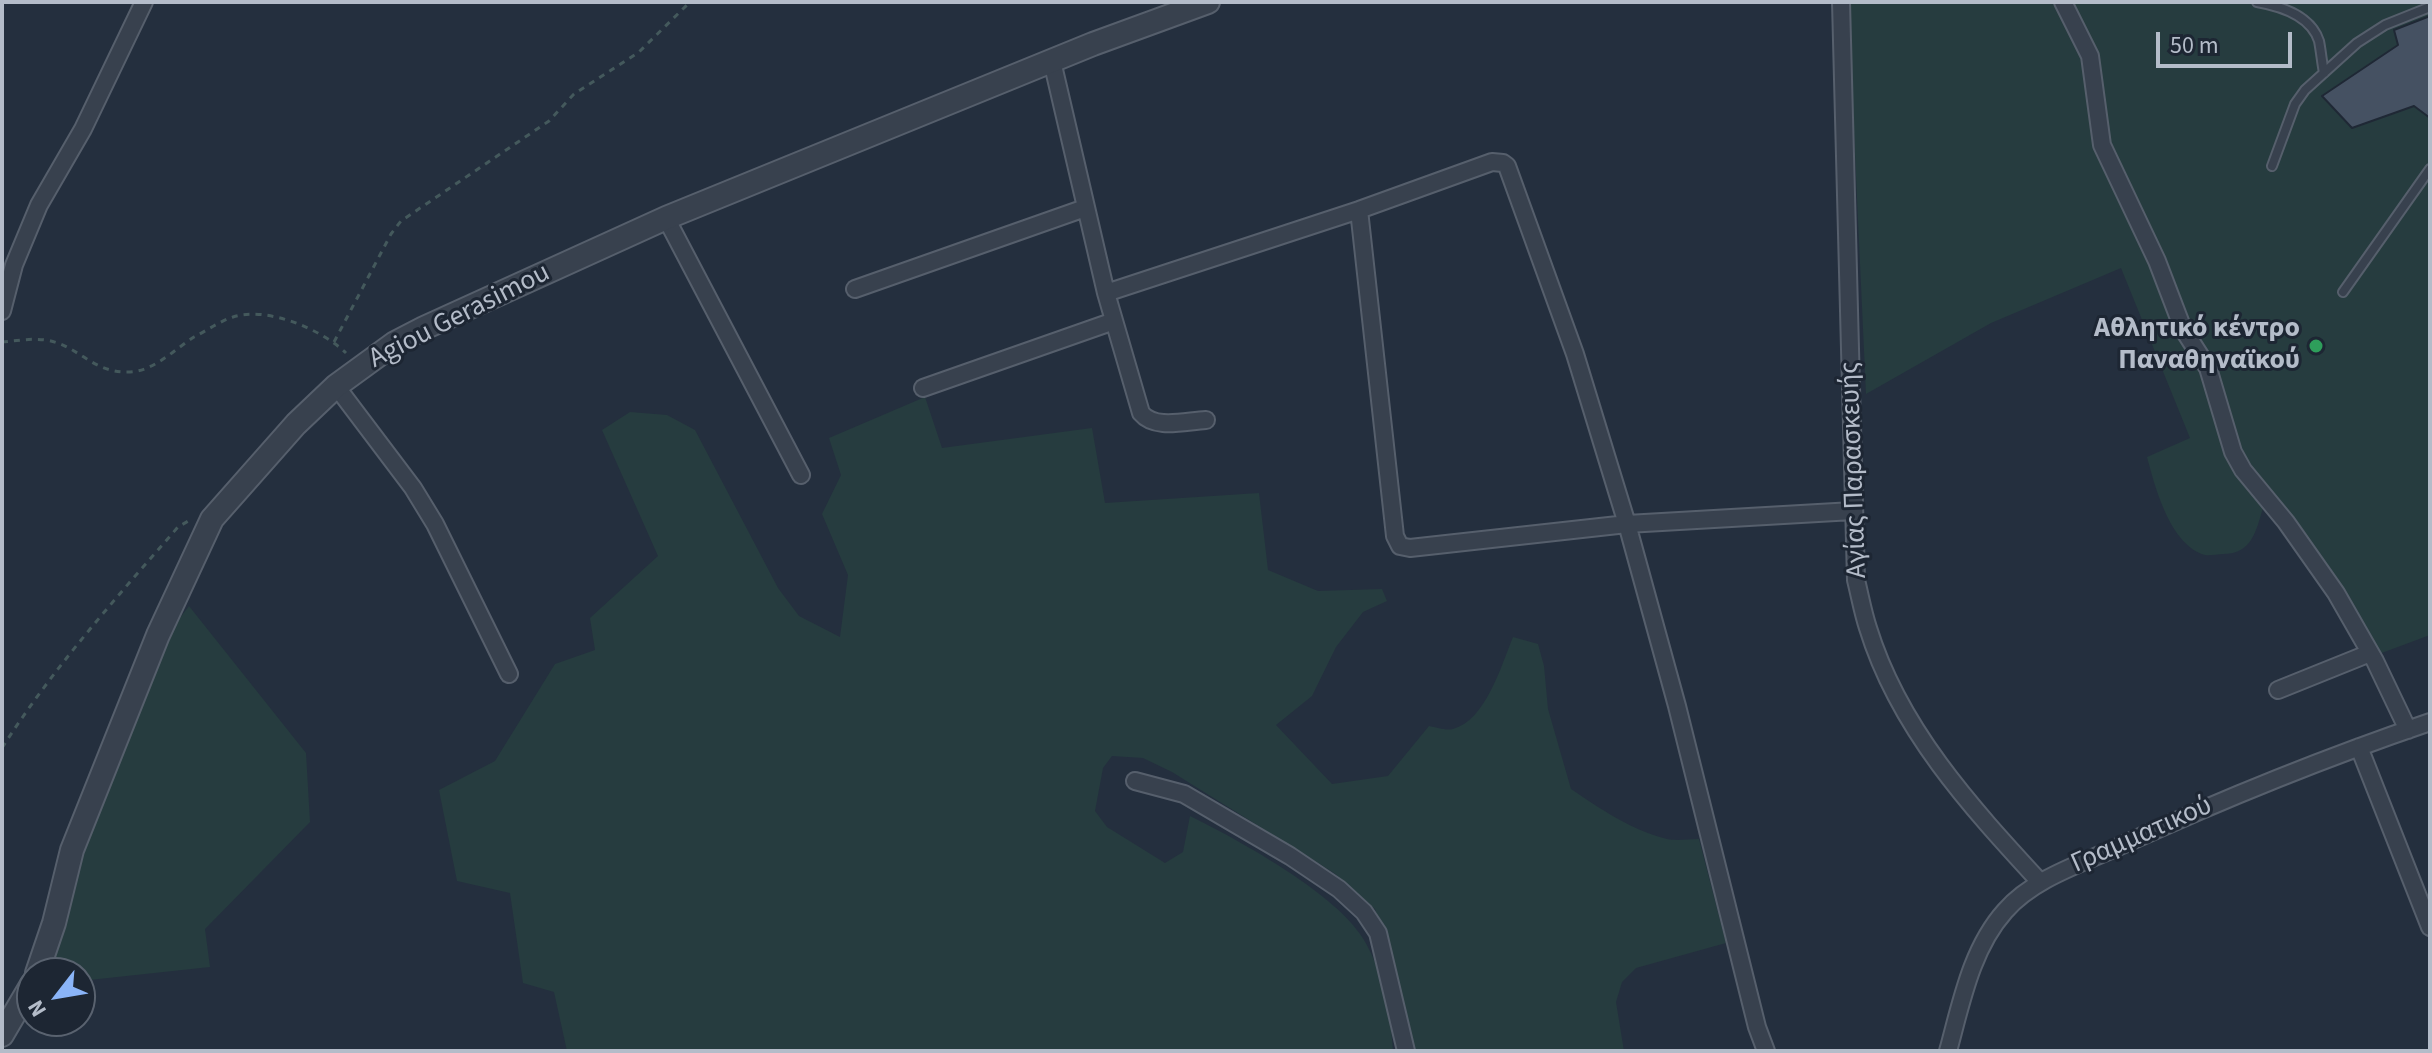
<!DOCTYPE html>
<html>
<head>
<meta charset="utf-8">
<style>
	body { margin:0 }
	#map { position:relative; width:2432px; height:1053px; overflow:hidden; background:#242f3e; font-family:"Source Sans 3",sans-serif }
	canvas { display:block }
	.frame { position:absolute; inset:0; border:4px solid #b4bcc9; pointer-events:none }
	.north { position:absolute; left:16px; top:957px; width:80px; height:80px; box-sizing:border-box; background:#1d2633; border:2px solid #59626f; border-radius:50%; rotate:239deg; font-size:22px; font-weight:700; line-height:32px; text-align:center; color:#b4bcc9 }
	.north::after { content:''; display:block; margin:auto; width:28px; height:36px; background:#8ab4f8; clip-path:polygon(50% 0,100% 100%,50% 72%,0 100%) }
	.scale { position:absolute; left:2156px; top:32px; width:136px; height:36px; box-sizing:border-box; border:4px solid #b4bcc9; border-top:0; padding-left:10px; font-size:24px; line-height:28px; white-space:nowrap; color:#b4bcc9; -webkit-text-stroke:6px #1d2633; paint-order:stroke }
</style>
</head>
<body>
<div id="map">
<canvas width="2432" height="1053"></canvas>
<div class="frame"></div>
<div class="north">N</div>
<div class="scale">50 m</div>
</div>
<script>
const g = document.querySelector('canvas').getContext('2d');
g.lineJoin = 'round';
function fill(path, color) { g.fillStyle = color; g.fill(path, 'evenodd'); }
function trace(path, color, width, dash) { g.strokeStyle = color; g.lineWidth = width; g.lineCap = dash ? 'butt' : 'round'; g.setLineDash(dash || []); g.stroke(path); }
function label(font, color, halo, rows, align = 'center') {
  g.font = font + ' "Source Sans 3",sans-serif'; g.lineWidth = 6; g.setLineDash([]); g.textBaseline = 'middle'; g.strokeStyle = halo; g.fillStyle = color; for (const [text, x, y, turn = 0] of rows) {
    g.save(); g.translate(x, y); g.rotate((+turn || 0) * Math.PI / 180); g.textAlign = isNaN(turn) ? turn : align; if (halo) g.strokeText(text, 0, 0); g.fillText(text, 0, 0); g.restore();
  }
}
const green = new Path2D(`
	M 1848,2 L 2057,2 L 2082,60 L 2099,151 L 2204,374 L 2231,463 L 2263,508 C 2256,531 2252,554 2223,554 C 2218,554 2209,556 2205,555 C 2170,545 2155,487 2147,457 L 2190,438 L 2121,268 L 1991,323 L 1866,394 Z
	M 2071,2 L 2430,2 L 2430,635 L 2379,654 L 2244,461 L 2237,446 L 2219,374 L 2186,318 L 2115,162 Z
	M 925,397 L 942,448 L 1092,428 L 1105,503 L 1259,493 L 1268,570 L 1318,591 L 1382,589 L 1387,601 L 1363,612 L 1336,647 L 1312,696 L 1276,725 L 1332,784 L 1388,776 L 1429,726 C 1436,727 1446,731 1453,729 C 1486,720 1501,666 1513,637 L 1538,644 L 1544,666 L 1548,709 L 1571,789 C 1599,808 1633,831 1667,839 C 1676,841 1689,839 1699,839 L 1726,943 L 1636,968 L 1622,982 L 1616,1002 L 1624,1051 L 1412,1051 L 1386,943 L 1375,909 L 1334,873 L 1172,772 L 1143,758 L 1112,756 L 1103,768 L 1095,811 L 1107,827 L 1165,863 L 1183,852 L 1190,816 C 1237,839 1331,891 1360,934 C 1382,965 1391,1014 1393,1051 L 567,1051 L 554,992 L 523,983 L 510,893 L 457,881 L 439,790 L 495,761 L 555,664 L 595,650 L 590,618 L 658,556 L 602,430 L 630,412 L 667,415 L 695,430 L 778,588 L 799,616 L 840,637 L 848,575 L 822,514 L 841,475 L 829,438 Z
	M 189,606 L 306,753 L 310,822 L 205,929 L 210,967 L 80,981 L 80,973 L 50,973 L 59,945 L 75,865 L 90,837 L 176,623 Z`);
const building = new Path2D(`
	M 2430,16 L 2430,118 L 2414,106 L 2352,128 L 2322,96 L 2398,45 L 2394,30 Z`);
const path = new Path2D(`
	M 2,342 C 16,341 31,338 45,340 C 78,344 92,374 130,372 C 154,371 175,349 194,337 C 206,331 220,321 233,317 C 267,306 321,329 346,353
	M 334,342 L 391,234 L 401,221 L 549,121 L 574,94 L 639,52 L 690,2
	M 2,748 C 53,668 116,598 178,527 L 190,520`);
const service = new Path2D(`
	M 2257,2 C 2280,6 2311,16 2319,41 C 2321,51 2322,63 2324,73
	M 2272,166 L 2295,104 L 2305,90 L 2357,43 L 2385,25 L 2430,7
	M 2343,292 L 2430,169`);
const minor = new Path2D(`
	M 1841,2 L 1856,580 C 1860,596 1863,613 1868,628 C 1899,729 1971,807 2040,882
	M 2063,2 L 2090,56 L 2102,145 L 2157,261 L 2183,329 L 2208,368 L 2233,452 L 2243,470 L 2286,522 L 2336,593 L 2375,661 L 2408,730
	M 1052,61 L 1106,293 L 1359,210 L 1492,162 L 1503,163 L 1507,166 L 1575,354 L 1627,524 L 1677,706 L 1757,1027 L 1766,1051
	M 1359,210 L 1395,536 L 1400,546 L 1410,548 L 1627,524 L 1853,511
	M 666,218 L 801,475
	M 855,289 L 1085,208
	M 1106,293 L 1141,413 C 1155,430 1185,421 1206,420
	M 2,311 L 14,265 L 39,205 L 83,129 L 144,2
	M 336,386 L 413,488 L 435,524 L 509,674
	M 923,388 L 1114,321
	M 2278,690 L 2370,653
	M 2359,747 L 2430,927
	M 1135,781 L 1184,794 L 1290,856 L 1339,889 L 1364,912 L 1378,933 L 1406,1051
	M 1948,1051 C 1961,1004 1971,949 2005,911 C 2034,878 2081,864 2120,846 C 2221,800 2324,758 2430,722`);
const tertiary = new Path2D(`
	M 37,973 L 54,923 L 72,850 L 158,635 L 212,519 L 296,424 L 336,386 L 395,343 L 424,328 L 666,218 L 1093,44 L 1208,2
	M 2,1035 L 32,984`);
const markers = [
	[2316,346,8,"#2e9e5b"]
];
const streetNames = [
	["Agiou Gerasimou",460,317,-27],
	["Αγίας Παρασκευής",1855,470,-92],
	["Γραμματικού",2142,836,-24]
];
const poiNames = [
	["Αθλητικό κέντρο",2300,330],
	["Παναθηναϊκού",2300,362]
];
fill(green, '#263c3f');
fill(building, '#455162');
trace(building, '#1f2835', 2);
trace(service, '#565f6c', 12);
trace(minor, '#565f6c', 20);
trace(tertiary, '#565f6c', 26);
trace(path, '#44595c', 3, [6, 6]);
trace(service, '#38414e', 8);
trace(minor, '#38414e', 16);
trace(tertiary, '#38414e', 22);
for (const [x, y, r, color] of markers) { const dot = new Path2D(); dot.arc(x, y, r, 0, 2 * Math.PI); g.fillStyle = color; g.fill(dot); trace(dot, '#1d2633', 3); }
label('28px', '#b4bcc9', '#1d2633', streetNames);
label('bold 28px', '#b4bcc9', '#1d2633', poiNames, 'right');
</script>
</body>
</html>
